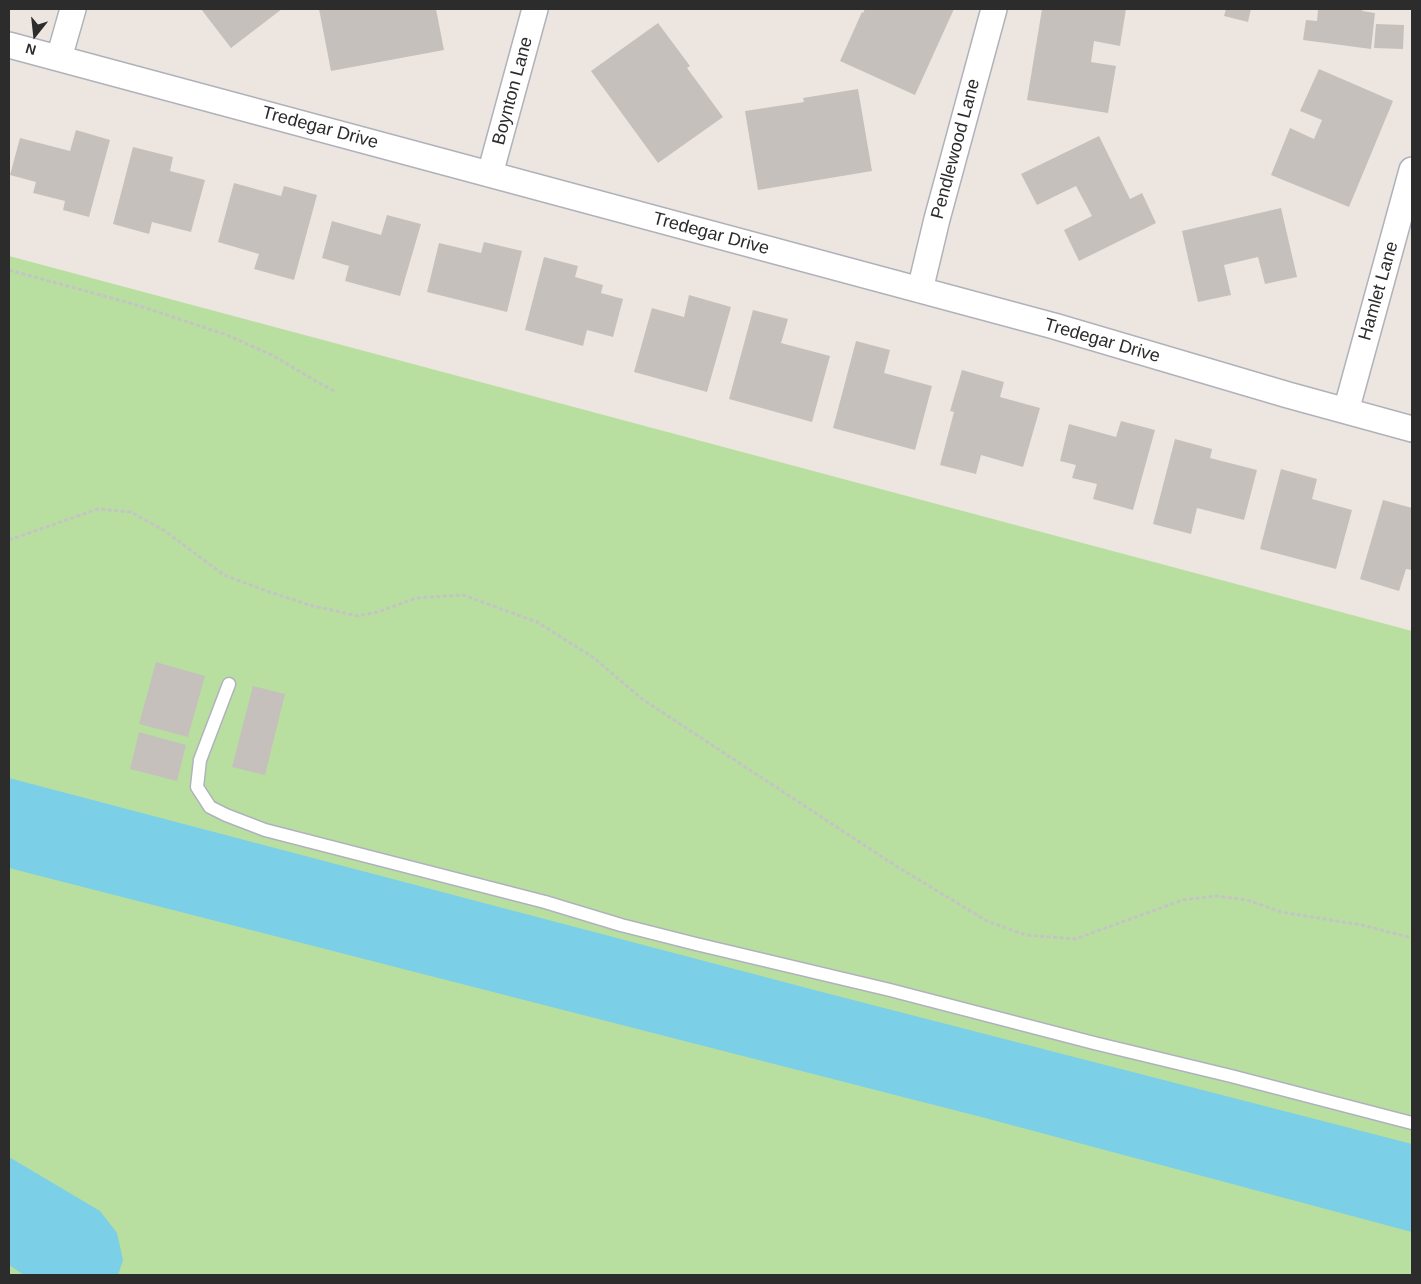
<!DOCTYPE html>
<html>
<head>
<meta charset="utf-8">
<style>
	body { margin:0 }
	#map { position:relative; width:1421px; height:1284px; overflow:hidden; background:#ede6e0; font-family:Arial,sans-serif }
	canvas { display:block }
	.frame { position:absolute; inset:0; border:10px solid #2c2c2c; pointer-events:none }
	.north { position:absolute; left:10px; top:10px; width:50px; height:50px; -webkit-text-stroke:4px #fff; paint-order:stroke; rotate:196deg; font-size:14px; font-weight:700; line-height:20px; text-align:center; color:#2c2c2c }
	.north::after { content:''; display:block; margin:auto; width:18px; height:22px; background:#2c2c2c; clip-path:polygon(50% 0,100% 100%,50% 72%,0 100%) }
</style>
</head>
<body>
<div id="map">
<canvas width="1421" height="1284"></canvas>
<div class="frame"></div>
<div class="north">N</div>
</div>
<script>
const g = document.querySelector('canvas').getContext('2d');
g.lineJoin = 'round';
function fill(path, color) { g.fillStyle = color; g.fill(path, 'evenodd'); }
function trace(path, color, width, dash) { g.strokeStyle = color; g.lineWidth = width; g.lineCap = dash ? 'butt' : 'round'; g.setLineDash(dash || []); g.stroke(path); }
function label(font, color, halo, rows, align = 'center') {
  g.font = font + ' Arial,sans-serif'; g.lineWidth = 4.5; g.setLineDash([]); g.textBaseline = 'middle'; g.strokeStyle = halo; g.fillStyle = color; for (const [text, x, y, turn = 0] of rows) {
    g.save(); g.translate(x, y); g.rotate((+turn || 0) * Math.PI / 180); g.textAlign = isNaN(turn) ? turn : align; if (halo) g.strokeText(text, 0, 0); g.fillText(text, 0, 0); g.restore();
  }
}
const green = new Path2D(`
	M 9,256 L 1412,631 L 1412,1275 L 9,1275 Z`);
const water = new Path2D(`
	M 9,778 L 822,992 L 1412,1144 L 1412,1232 L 985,1118 L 9,868 Z
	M 9,1157 L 100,1211 L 117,1233 L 123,1260 L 118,1275 L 24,1275 L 9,1265 Z`);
const building = new Path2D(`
	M 201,9 L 282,9 L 231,48 Z
	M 319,9 L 436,9 L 444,50 L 331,71 Z
	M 865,9 L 954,9 L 915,95 L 840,61 L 862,12 L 863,13 Z
	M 1042,9 L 1126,9 L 1120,46 L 1094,41 L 1091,62 L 1116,66 L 1108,113 L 1027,100 Z
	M 1226,9 L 1251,9 L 1248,22 L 1224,16 Z
	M 1318,9 L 1363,9 L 1362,11 L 1375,13 L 1371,49 L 1303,40 L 1306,20 L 1317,21 Z
	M 658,23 L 690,66 L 687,68 L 723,117 L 658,163 L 591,71 Z
	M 1376,24 L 1404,25 L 1403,49 L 1374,48 Z
	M 1319,69 L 1393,101 L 1349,207 L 1271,175 L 1290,128 L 1314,139 L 1322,120 L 1300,111 Z
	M 858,89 L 872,171 L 758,190 L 745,111 L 804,102 L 803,98 Z
	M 76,130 L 110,140 L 89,217 L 63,210 L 65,201 L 33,193 L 36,182 L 10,175 L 20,138 L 70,151 Z
	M 1099,136 L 1130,199 L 1142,193 L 1156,223 L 1079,261 L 1064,230 L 1092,216 L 1076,186 L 1037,205 L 1021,174 Z
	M 133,147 L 173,157 L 170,171 L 205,180 L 191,232 L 152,222 L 149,234 L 113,224 Z
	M 234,183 L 281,196 L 284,186 L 317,195 L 294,280 L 254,269 L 259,254 L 218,242 Z
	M 1281,208 L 1297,277 L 1265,284 L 1258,257 L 1224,265 L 1231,295 L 1198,302 L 1182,231 Z
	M 387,215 L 421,224 L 400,296 L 345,281 L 349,266 L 322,258 L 332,221 L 381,235 Z
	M 484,242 L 522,251 L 507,312 L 427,292 L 439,243 L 481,253 Z
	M 544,257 L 578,266 L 575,277 L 603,285 L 601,293 L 623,299 L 613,337 L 587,330 L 583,346 L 525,330 Z
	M 689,295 L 731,307 L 707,392 L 634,372 L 652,308 L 684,317 Z
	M 753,310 L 788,319 L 781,343 L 830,356 L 812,422 L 729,399 Z
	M 856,341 L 890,350 L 884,373 L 932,386 L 915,450 L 833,428 Z
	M 962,370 L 1004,382 L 1000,397 L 1040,408 L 1023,467 L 981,455 L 976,474 L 940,465 L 954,412 L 950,411 Z
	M 1121,421 L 1155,430 L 1133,510 L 1093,499 L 1097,484 L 1072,478 L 1076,465 L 1060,461 L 1069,424 L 1116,437 Z
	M 1175,439 L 1212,449 L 1210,458 L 1257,470 L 1244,520 L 1197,508 L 1191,534 L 1153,524 Z
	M 1281,469 L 1317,479 L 1312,499 L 1352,510 L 1336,569 L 1260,549 Z
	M 1383,500 L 1412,508 L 1412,570 L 1406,569 L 1399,591 L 1360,579 Z
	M 156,662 L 205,676 L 188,737 L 139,724 Z
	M 253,686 L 285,694 L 265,775 L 232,767 Z
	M 139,732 L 186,745 L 177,781 L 130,769 Z`);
const path = new Path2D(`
	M 9,270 L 137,305 L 227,335 L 272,355 L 319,383 L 336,392
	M 9,540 L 98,509 L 131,512 L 165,531 L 224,575 L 264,590 L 309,605 L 358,616 L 378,612 L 416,598 L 463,595 L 537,622 L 594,658 L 642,699 L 896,866 L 987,921 L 1026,935 L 1075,939 L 1183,900 L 1216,896 L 1247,900 L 1281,912 L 1362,925 L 1412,938`);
const service = new Path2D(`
	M 229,684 L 200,760 L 197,787 L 210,807 L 226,815 L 265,830 L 545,902 L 621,925 L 696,944 L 890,990 L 1094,1043 L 1231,1076 L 1412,1123`);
const minor = new Path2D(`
	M 9,45 L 1054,326 L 1288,395 L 1412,429
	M 59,58 L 73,9
	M 490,174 L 535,9
	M 920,290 L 937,219 L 994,9
	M 1346,411 L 1412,170`);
const streetNames = [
	["Boynton Lane",513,91,-75],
	["Tredegar Drive",320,128,15],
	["Pendlewood Lane",956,149,-75],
	["Tredegar Drive",711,234,15],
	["Hamlet Lane",1379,291,-74],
	["Tredegar Drive",1102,341,16]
];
fill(green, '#b8dfa0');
fill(water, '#7bcfe7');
fill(building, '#c5c0bc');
trace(service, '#b0b2bb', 15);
trace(minor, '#b0b2bb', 28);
trace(path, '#c4c4c4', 3, [4, 2.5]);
trace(service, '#fff', 12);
trace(minor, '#fff', 25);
label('18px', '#2c2c2c', '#fff', streetNames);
</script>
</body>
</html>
